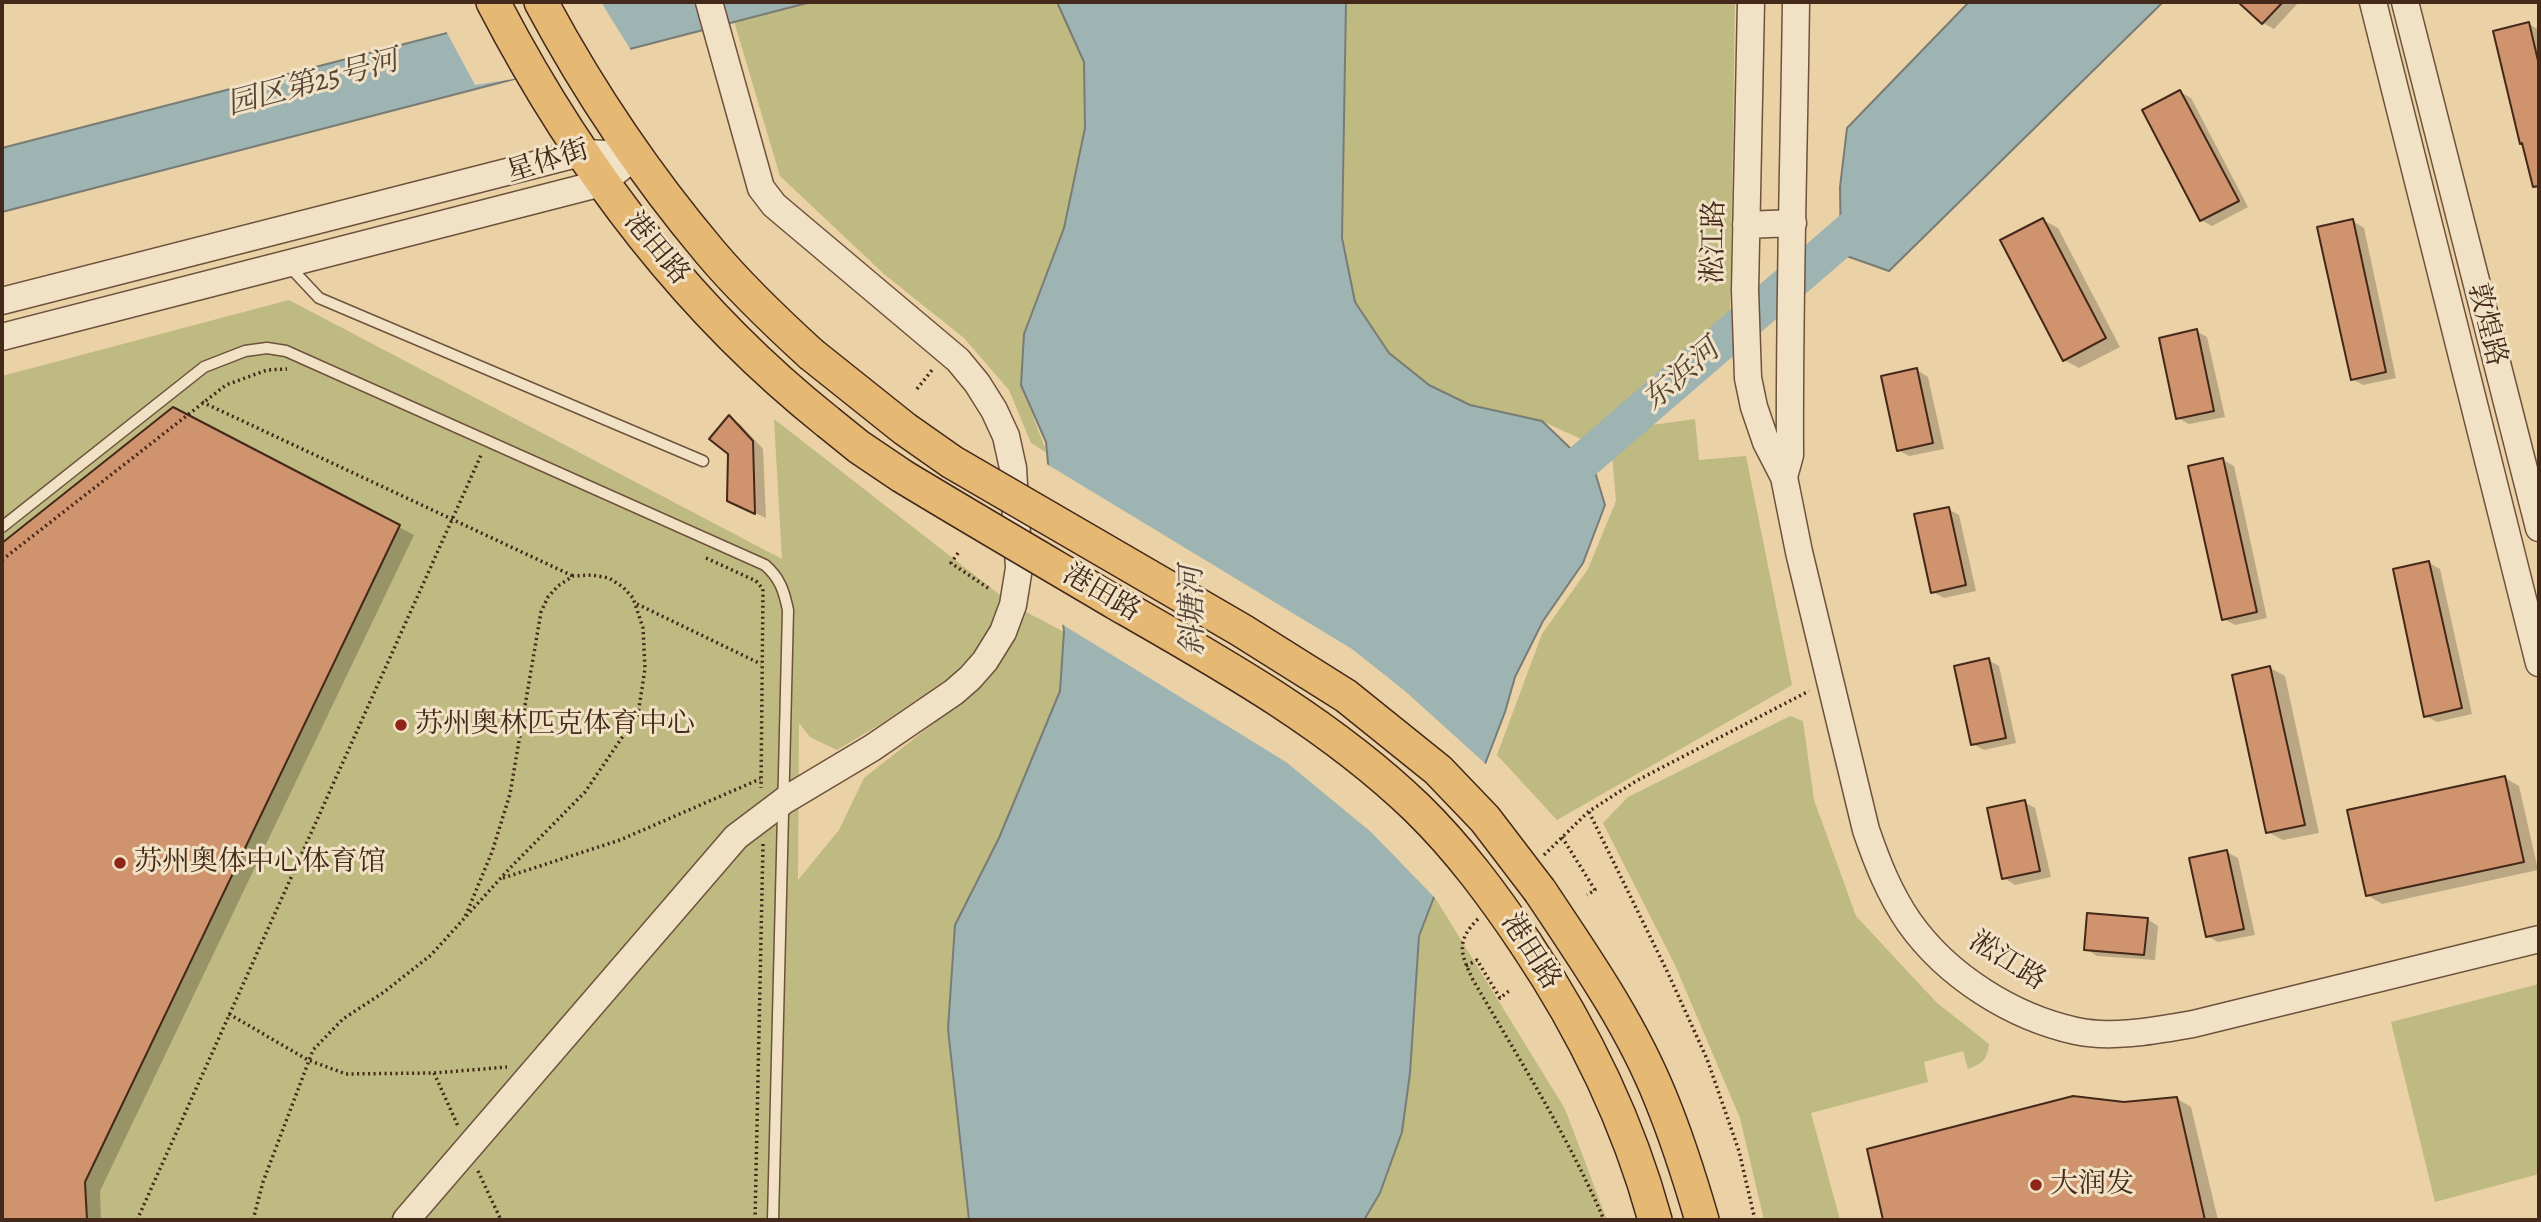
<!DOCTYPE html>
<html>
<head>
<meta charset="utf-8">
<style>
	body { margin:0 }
	#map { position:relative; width:2541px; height:1222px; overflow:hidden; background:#ead1a6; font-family:Alegreya,serif }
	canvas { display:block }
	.frame { position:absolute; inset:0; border:4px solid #442819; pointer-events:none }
</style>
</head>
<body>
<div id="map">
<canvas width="2541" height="1222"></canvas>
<div class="frame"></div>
</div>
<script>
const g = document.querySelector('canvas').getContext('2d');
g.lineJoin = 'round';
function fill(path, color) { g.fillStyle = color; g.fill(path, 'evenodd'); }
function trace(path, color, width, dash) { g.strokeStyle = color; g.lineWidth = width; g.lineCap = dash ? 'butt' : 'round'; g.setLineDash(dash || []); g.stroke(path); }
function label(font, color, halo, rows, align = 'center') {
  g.font = font + ' Alegreya,"Noto Serif SC",serif'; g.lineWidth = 6; g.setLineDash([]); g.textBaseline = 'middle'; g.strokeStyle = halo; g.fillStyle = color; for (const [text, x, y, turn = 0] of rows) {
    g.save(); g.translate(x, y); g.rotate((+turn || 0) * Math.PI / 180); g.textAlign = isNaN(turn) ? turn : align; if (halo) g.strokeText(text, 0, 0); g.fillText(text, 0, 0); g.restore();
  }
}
const green = new Path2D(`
	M 812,2 L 1057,2 L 1084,62 L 1085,128 L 1064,228 L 1024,334 L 1021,385 L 1047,453 L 1031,443 L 1009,390 L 964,338 L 884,274 L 780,176 L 734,21 Z
	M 1346,2 L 1735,2 L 1730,318 L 1583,440 L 1542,421 L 1470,405 L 1429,385 L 1389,353 L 1355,302 L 1342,238 Z
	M 289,300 L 782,559 L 774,419 L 1013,605 L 1064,632 L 1060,691 L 999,838 L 955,925 L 948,1029 L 969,1220 L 2,1220 L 2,376 ZM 971,663 L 944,715 L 864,778 L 839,830 L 798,880 L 799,723 L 810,737 L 837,750 L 879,725 Z
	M 1695,419 L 1699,460 L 1746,456 L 1792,685 L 1557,820 L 1497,755 L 1542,634 L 1588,569 L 1616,501 L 1612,455 L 1638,427 Z
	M 1790,716 L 1803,721 L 1814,800 L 1856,916 L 1936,1002 L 1989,1044 C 1987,1060 1983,1063 1968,1069 L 1963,1051 L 1924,1062 L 1928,1082 L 1811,1113 L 1840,1220 L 1764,1220 L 1740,1118 L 1675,965 L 1603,823 L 1628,797 Z
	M 1434,896 L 1565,1109 L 1607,1220 L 1364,1220 L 1380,1193 L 1410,1073 L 1419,936 Z
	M 2539,984 L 2539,1174 L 2435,1202 L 2391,1022 Z`);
const water = new Path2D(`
	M 567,2 L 811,2 L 2,212 L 2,148 Z
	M 1057,2 L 1346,2 L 1342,238 L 1355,302 L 1389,353 L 1429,385 L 1470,405 L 1542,421 L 1595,472 L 1605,505 L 1583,563 L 1543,621 L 1515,677 L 1505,712 L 1419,936 L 1410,1073 L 1402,1132 L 1380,1193 L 1364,1220 L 969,1220 L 948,1029 L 955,925 L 999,838 L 1060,691 L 1064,632 L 1046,442 L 1021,385 L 1024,334 L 1064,228 L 1085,128 L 1084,62 Z
	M 1969,2 L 2163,2 L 1889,271 L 1841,254 L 1840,187 L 1847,128 Z`);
const pier = new Path2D(`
	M 553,2 L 601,2 L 632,52 L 545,74 L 475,85 L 446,31 Z
	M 1045,463 L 1352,649 L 1405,691 L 1488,766 L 1436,899 L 1371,832 L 1286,762 L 1060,623 Z`);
const shadow = new Path2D(`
	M 2241,2 L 2299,2 L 2274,29 L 2263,23 Z
	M 2529,24 L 2539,30 L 2539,188 L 2534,185 L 2524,145 L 2521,143 Z
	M 2180,92 L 2191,98 L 2248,207 L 2212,226 L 2201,220 Z
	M 2043,220 L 2058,228 L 2120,347 L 2079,368 L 2064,360 Z
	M 2353,221 L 2364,228 L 2396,378 L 2363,385 L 2352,379 Z
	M 2196,331 L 2207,337 L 2225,417 L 2189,424 L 2178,418 Z
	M 1917,370 L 1928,377 L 1944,449 L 1909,456 L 1898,450 Z
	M 173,409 L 414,535 L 100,1191 L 101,1220 L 2,1220 L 2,546 Z
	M 730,418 L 740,424 L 763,449 L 766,518 L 740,506 Z
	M 2223,460 L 2234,466 L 2267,618 L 2235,625 L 2224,619 Z
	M 1948,509 L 1959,515 L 1976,591 L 1944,598 L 1933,592 Z
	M 2429,563 L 2440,569 L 2472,714 L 2437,722 L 2426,716 Z
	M 1988,660 L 1999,666 L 2016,743 L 1984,750 L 1973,744 Z
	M 2270,668 L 2285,676 L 2319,833 L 2283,840 L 2268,832 Z
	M 2505,778 L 2519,786 L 2538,870 L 2382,904 L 2367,895 Z
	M 2024,802 L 2035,808 L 2051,877 L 2015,885 L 2004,878 Z
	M 2227,852 L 2238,858 L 2255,935 L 2218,942 L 2207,936 Z
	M 2147,919 L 2158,926 L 2155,960 L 2097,956 L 2086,949 Z
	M 2176,1098 L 2191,1107 L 2218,1220 L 1885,1220 L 1869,1150 L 2124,1103 Z`);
const river = new Path2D(`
	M 1544,488 L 1553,487 L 1864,219 L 1876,205`);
const building = new Path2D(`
	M 2238,2 L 2283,2 L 2262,24 Z
	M 2529,22 L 2539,65 L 2539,186 L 2533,187 L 2522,143 L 2520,144 L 2493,31 Z
	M 2180,90 L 2239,201 L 2200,221 L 2142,110 Z
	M 2043,218 L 2106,338 L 2063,361 L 2000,240 Z
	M 2353,219 L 2386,372 L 2351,380 L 2317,227 Z
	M 2197,329 L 2214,411 L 2176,419 L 2159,338 Z
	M 1917,368 L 1933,443 L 1897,451 L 1881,376 Z
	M 173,407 L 400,525 L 85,1182 L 87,1220 L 2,1220 L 2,543 Z
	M 729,415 L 753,441 L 755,514 L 727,501 L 728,454 L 709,439 Z
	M 2223,458 L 2257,612 L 2222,620 L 2188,466 Z
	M 1949,507 L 1966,585 L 1931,593 L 1914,514 Z
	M 2429,561 L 2462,708 L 2424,717 L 2393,569 Z
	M 1989,658 L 2006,738 L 1971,745 L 1954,666 Z
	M 2270,666 L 2305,825 L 2266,833 L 2232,675 Z
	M 2505,776 L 2524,862 L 2366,896 L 2347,810 Z
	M 2025,800 L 2040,871 L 2002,879 L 1987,808 Z
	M 2227,850 L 2244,929 L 2206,937 L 2189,858 Z
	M 2087,913 L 2148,918 L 2144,955 L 2084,950 Z
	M 2073,1096 L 2124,1102 L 2177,1097 L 2205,1220 L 1883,1220 L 1867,1149 Z`);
const path = new Path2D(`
	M 917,389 L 932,370 L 933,371
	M 202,402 L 573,576
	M 958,553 L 951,563 L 991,590
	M 706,558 L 756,581 L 763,589 L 761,788
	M 2,560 L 226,385 L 267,370 L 287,369
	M 637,604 L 761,664
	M 1589,812 L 1667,971 L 1707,1059 L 1739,1151 L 1755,1220
	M 1562,837 L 1595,890 L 1587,895
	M 1544,855 L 1588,812 L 1636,781 L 1809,691
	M 503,878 L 620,840 L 760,779
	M 1478,919 C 1455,942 1461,954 1473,980 C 1519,1059 1568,1136 1604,1220
	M 1466,966 L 1477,960 L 1500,998 L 1510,990
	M 229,1014 L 308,1060 L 346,1074 L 434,1073 L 507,1067
	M 434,1073 L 458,1126
	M 478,1171 L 501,1220
	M 137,1220 L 482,453
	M 253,1220 L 263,1182 L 313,1050 L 343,1019 L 384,992 L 431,955 L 509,869 L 585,792 L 638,714 L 645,669 L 643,628 L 633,598 L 623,587 L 609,578 L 592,575 L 573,576 L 558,586 L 548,597 L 541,612 L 510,794 L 492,852 L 465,917
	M 755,1220 L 763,844`);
const service = new Path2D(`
	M 289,266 L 319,298 L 703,461
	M 2,527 L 204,367 L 245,351 L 267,348 L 286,351 L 765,565 C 780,578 784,591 788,610 L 773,1220`);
const tertiary = new Path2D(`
	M 1751,2 L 1745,290 L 1748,378 L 1754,407 L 1766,442 L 1784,477 L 1799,552 L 1866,830 C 1877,862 1889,893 1909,922 C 1947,976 2012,1017 2076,1031 C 2112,1039 2158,1030 2193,1024 L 2539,939
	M 2373,2 L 2539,663
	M 2405,2 L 2539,528
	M 1746,225 L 1793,223
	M 2,301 L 581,153 L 636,155
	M 2,337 L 602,183 L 636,155
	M 1784,477 L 1790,455 C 1789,304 1794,153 1796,2
	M 406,1220 L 736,837 L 785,800 L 872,748 L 954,692 L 970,678 L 985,661 L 1003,632 L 1013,605 L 1019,568 L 1013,468 L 1006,436 L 994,410 L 977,383 L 958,360 L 774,205 L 761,188 L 709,2`);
const primary = new Path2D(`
	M 493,2 C 576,162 686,309 828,422
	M 541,2 C 588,90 646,176 710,252 C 741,289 776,322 811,354
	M 1540,891 C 1584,957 1631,1024 1661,1099 C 1677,1138 1690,1179 1702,1220
	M 1526,944 C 1583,1029 1628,1121 1655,1220`);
const primaryBridge = new Path2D(`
	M 811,354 L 905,429 L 952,462 L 1241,630 L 1346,696 L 1438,770 L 1485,819 L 1540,891
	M 828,422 L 859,447 L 902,476 C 973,519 1045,561 1116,603 C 1221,663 1330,724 1417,808 C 1459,849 1493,895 1526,944`);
const markers = [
	[401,725,7,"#8f2418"],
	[120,863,7,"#8f2418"],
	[2036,1185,7,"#8f2418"]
];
const streetNames = [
	["星体街",548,162,-17],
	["淞江路",1715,242,-89],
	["港田路",656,249,50],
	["敦煌路",2486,325,76],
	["港田路",1101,594,30],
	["港田路",1530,952,57],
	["淞江路",2007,962,32]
];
const poiNames = [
	["苏州奥林匹克体育中心",415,725],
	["苏州奥体中心体育馆",134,863],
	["大润发",2050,1185]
];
const waterNames = [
	["园区第25号河",313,84,-15],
	["东浜河",1682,376,-41],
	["斜塘河",1194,611,-91]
];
fill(green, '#bfb982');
fill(water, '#9db4b3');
trace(water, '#797c75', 2);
fill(pier, '#ead1a6');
fill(shadow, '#0003');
trace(river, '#9db4b3', 37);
fill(building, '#cf936e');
trace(building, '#442819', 2);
trace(service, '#6e523c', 13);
trace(tertiary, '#6e523c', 29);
trace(primary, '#442819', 36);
trace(path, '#442819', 3.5, [2, 3.5]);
trace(service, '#f1e1c5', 10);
trace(tertiary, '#f1e1c5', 26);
trace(primary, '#e5b873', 33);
trace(primaryBridge, '#442819', 36, []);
trace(primaryBridge, '#e5b873', 33);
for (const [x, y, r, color] of markers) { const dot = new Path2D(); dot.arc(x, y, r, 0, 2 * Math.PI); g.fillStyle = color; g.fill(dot); trace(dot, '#f1e1c5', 2.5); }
label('28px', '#442819', '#f1e1c5', streetNames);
label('28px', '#442819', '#f1e1c5', poiNames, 'left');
label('italic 30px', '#564438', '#f1e1c5', waterNames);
</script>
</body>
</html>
